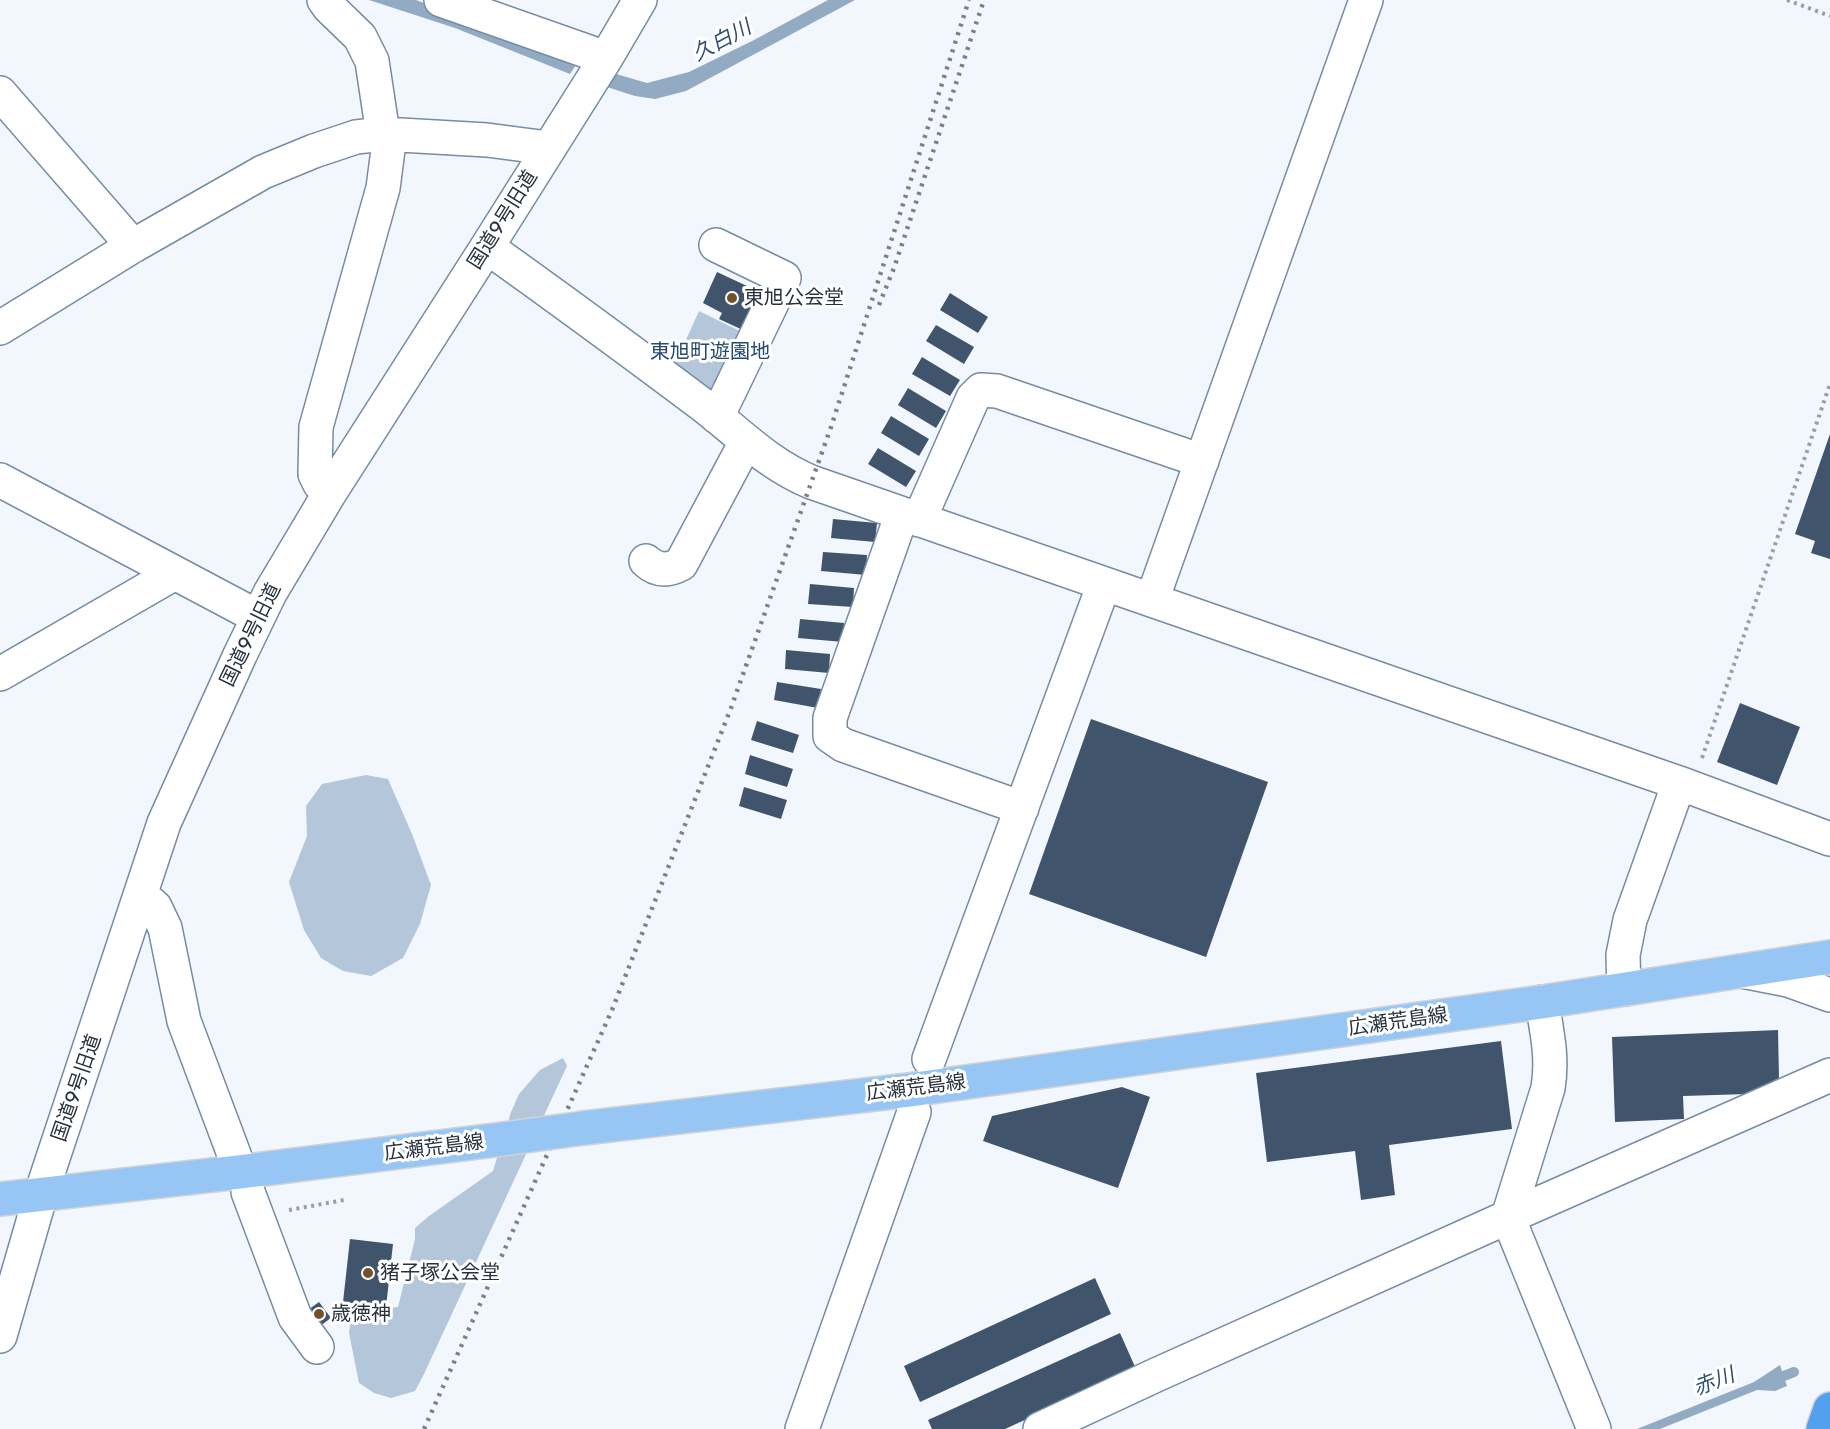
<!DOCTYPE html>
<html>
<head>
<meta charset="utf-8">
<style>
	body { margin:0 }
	canvas { display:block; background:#f2f7fd }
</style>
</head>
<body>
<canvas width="1830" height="1429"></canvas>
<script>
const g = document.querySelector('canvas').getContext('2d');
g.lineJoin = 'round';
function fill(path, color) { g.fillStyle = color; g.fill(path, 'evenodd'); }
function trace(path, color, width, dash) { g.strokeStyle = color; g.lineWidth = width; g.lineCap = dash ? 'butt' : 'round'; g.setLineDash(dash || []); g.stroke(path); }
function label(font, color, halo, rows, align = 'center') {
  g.font = font + ' Rubik,"Noto Sans JP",sans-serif'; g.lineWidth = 6; g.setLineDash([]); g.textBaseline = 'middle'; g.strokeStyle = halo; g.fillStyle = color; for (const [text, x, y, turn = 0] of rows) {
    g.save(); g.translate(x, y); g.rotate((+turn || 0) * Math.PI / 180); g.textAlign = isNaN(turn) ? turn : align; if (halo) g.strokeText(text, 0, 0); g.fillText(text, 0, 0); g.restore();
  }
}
const green = new Path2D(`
	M 699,311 L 748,335 L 719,395 L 675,364 Z
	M 366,775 L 388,779 L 412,834 L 431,885 L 420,924 L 403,958 L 371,976 L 343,971 L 321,958 L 304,930 L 289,882 L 307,836 L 306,806 L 322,784 Z
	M 563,1058 L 567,1066 L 424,1374 L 415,1391 L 391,1398 L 374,1393 L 359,1383 L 349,1333 L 351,1318 L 363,1311 L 398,1307 L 415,1239 L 415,1228 L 429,1216 L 493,1171 L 511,1112 L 519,1094 L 540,1070 Z`);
const water = new Path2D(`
	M 369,0 L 416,0 L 578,62 L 570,74 L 455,28 Z
	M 828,0 L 855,0 L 686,91 L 655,99 L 635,96 L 607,87 L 616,74 L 647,83 L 689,72 L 754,40 Z
	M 1780,1365 L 1787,1386 L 1775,1391 L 1757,1390 L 1660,1429 L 1637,1429 L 1754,1382 Z`);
const stream = new Path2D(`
	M 1771,1381 L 1794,1372`);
const building = new Path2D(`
	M 717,272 L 762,293 L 745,331 L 719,319 L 722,313 L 703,303 Z
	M 950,293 L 988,317 L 978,333 L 940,310 Z
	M 936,325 L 974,347 L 964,364 L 926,341 Z
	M 922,357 L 960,380 L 950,396 L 912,374 Z
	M 908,388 L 946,411 L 936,428 L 898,405 Z
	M 891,416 L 929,439 L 919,456 L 881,433 Z
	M 1830,434 L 1830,559 L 1811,553 L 1815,541 L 1795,534 Z
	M 878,448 L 916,471 L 906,487 L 868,464 Z
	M 833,519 L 877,523 L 875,542 L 831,538 Z
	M 823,552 L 867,555 L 866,575 L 821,571 Z
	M 810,584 L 854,588 L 853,607 L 808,604 Z
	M 800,619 L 844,623 L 843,642 L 798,638 Z
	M 786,650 L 830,654 L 829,673 L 785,669 Z
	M 777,682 L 821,689 L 818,708 L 774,700 Z
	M 1740,703 L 1800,727 L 1777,785 L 1717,762 Z
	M 1091,719 L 1268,782 L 1206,957 L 1029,894 Z
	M 757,721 L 799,735 L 793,753 L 751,740 Z
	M 750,755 L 793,769 L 787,787 L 745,774 Z
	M 744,787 L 787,800 L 781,819 L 739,806 Z
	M 1778,1030 L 1779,1078 L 1748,1094 L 1683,1096 L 1684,1119 L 1615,1122 L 1612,1037 Z
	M 1501,1041 L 1512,1129 L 1389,1145 L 1395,1195 L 1361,1200 L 1355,1151 L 1267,1162 L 1256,1073 Z
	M 1122,1087 L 1150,1097 L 1118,1188 L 983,1141 L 992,1116 Z
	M 350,1239 L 393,1244 L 386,1307 L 343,1302 Z
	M 1095,1278 L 1111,1314 L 920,1402 L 904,1366 Z
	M 319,1302 L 331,1318 L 320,1326 L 308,1310 Z
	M 1120,1333 L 1136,1369 L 1005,1429 L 932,1429 L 928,1420 Z`);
const path = new Path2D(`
	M 1787,0 L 1830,16
	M 1702,758 L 1830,384
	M 289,1210 L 344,1200`);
const minor = new Path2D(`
	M 324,0 L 329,7 L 360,37 L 372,61 L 383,134 L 388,150 L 383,188 L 316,427 L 315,474 L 320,484 L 329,494
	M 441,0 L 606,58
	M 0,93 L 133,246
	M 716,245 L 784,278 L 717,417
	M 487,247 C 560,299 632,352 704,406 C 740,434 768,464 811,482 L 1679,783 L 1630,920 L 1623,955 L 1624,989
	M 0,328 L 133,246 L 263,172 L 314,151 L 356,137 L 383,134 L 487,140 L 548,148
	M 0,480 L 258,617
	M 902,514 L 830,718 L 830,736 L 843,745 L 1022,808
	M 919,520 L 973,398 L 981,390 L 997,391 L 1202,461
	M 646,561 C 657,571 668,571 681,564 L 746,442
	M 1152,600 L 1366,0
	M 0,674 L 175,573
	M 1679,783 L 1830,839
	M 141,895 L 155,907 L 165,928 L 184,1021 L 235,1157
	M 1742,971 L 1788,980 L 1830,995
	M 929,1059 L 1104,584
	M 248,1192 L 295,1317 L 317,1347
	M 1508,1217 L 1830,1075
	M 1508,1217 L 1548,1088 C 1553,1058 1547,1032 1542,1002
	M 0,1336 L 41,1194 L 164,823 L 240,655 L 270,593 L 329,494 L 487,247 L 606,58 L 640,0
	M 802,1429 L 914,1112
	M 1040,1429 L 1156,1375 L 1508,1217 L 1594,1429`);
const major = new Path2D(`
	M 584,1128 L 909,1090 L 1542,1002 L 1830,957
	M 0,1199 L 239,1172 L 503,1139`);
const highway = new Path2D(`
	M 1823,1429 L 1830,1409`);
const rail = new Path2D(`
	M 879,305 L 894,268 L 984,0
	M 424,1429 L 612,1010 L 731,708 L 831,427 L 969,0`);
const majorBridge = new Path2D(`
	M 503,1139 L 584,1128`);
const markers = [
	[732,298,6,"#725128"],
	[368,1273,6,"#725128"],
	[319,1314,6,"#725128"]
];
const streetNames = [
	["国道9号旧道",503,220,-58],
	["国道9号旧道",251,635,-64],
	["広瀬荒島線",1398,1022,-8],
	["国道9号旧道",77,1088,-71],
	["広瀬荒島線",916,1088,-7],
	["広瀬荒島線",434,1148,-7]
];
const poiNames = [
	["東旭公会堂",744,298],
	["猪子塚公会堂",380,1273],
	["歳徳神",331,1314]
];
const parkNames = [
	["東旭町遊園地",710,352]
];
const waterNames = [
	["久白川",722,41,-28],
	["赤川",1714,1382,-21]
];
fill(green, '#b4c6d9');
fill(water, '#93aac3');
trace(stream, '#93aac3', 10);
fill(building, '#40556b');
trace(minor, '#758ca5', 36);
trace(major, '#d0d2d4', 36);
trace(highway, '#d0d2d4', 36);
trace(path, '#979ea6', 4, [3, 4.5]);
trace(minor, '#fff', 33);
trace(major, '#97c6f5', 33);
trace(highway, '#52a0ee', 33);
trace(rail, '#798189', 4.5, [3, 6]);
trace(majorBridge, '#d0d2d4', 36, []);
trace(majorBridge, '#97c6f5', 33);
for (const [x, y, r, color] of markers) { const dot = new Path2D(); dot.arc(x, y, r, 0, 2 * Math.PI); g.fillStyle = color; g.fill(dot); trace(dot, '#fff', 2); }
label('20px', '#28323c', '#fff', streetNames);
label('20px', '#28323c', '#fff', poiNames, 'left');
label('20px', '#264a6e', '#fff', parkNames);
label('italic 21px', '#2d5177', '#fff', waterNames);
</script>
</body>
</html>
